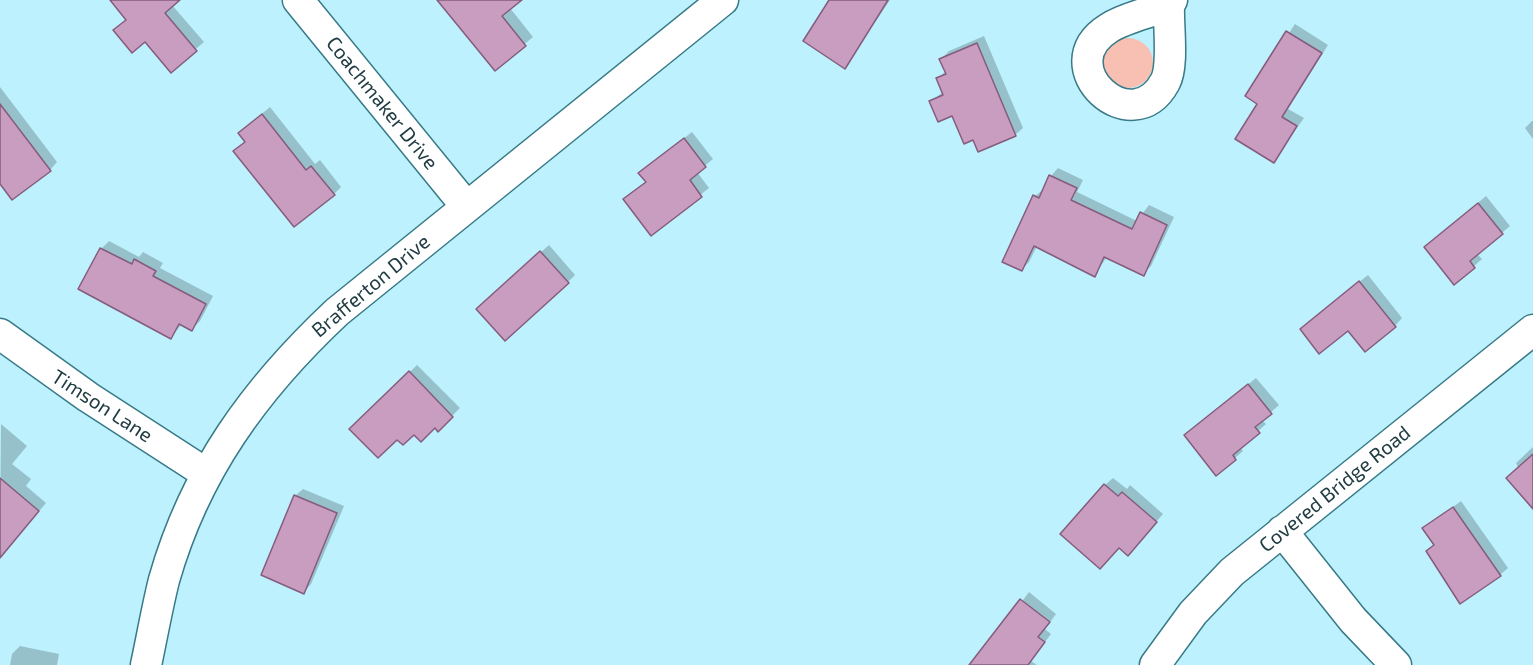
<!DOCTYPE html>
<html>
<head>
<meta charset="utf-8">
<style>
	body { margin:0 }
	canvas { display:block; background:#bcf1fd }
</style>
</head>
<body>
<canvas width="1533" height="665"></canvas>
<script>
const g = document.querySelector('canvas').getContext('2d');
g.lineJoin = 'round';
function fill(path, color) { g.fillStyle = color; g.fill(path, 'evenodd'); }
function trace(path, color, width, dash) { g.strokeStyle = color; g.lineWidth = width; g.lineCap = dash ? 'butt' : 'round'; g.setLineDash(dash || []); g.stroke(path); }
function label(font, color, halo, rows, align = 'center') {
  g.font = font + ' "Exo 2",sans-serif'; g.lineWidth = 4.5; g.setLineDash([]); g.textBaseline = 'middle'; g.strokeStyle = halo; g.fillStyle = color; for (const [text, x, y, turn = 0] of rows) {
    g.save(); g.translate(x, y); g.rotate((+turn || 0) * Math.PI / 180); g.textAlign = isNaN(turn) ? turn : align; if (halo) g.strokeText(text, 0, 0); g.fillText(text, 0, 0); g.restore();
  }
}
const green = new Path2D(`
	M1103 63a25 25 0 1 1 50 0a25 25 0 1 1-50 0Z`);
const shadow = new Path2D(`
	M 112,0 L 177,0 L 172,5 L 204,42 L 171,70 Z
	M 439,0 L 516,0 L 510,8 L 533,37 L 495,69 Z
	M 830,0 L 890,0 L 845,67 Z
	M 1295,24 L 1328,45 L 1288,109 L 1304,118 L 1273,161 L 1259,103 L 1247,96 Z
	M 984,36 L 1023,128 L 1015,135 L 974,138 L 953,114 L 931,101 L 943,92 L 938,78 L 946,71 L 941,59 L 949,51 Z
	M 0,87 L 57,162 L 50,170 L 0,181 Z
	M 270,107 L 315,164 L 320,160 L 341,187 L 334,194 L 235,151 L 246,141 L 247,126 Z
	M 1532,121 L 1533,121 L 1533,139 L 1525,128 Z
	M 692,132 L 713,159 L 697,172 L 709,188 L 651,234 L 632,192 L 647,181 L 648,166 Z
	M 1058,168 L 1083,180 L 1077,192 L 1137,221 L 1149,205 L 1174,217 L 1151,266 L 1143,274 L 1107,257 L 1094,275 L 1037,246 L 1029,262 L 1022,269 L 1004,261 L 1035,196 L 1044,189 L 1051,176 Z
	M 1486,196 L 1510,226 L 1477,254 L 1482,259 L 1455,283 L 1426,247 Z
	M 109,241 L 139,257 L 143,252 L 163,263 L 160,268 L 213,296 L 200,321 L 192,329 L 182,324 L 171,337 L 80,288 L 102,248 Z
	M 549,245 L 575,275 L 568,282 L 486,301 Z
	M 1368,275 L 1402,318 L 1395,326 L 1348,329 L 1309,322 Z
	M 417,365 L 460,408 L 438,430 L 435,426 L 414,433 L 351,429 Z
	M 1256,378 L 1279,405 L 1262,420 L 1266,424 L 1240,447 L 1243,451 L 1217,474 L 1194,428 Z
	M 1,424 L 27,446 L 12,464 L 31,479 L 26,486 L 46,503 L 18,536 L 0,534 Z
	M 1533,447 L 1533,501 L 1516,463 Z
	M 1113,478 L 1127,489 L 1130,485 L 1163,514 L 1135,546 L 1119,546 L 1105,485 Z
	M 303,489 L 344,506 L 311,584 L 304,592 L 295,496 Z
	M 1461,501 L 1508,568 L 1500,575 L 1428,551 L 1435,544 L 1424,528 Z
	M 1029,592 L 1056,614 L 1045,629 L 1051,634 L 1031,661 L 1037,665 L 975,665 Z
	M 20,646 L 59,654 L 57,665 L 10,665 L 12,654 Z`);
const building = new Path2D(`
	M 110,0 L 180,0 L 165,13 L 197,51 L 171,73 L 145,42 L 132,53 L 113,30 L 126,20 Z
	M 437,0 L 522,0 L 502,16 L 526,46 L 495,71 Z
	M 829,0 L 888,0 L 845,69 L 803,41 Z
	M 1286,31 L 1322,53 L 1282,117 L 1297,126 L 1274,163 L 1235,139 L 1257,104 L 1245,96 Z
	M 977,43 L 1016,136 L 978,152 L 973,140 L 964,144 L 952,116 L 938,122 L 929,101 L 943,95 L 936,78 L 946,74 L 939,59 Z
	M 0,104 L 51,171 L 12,200 L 0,184 Z
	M 262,114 L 306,170 L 311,166 L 335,195 L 294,227 L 233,151 L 245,142 L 238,133 Z
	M 684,138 L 706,167 L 690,180 L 702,197 L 651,236 L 623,199 L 646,182 L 638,173 Z
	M 1049,175 L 1077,188 L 1071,200 L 1132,229 L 1140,212 L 1167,225 L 1144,276 L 1104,257 L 1095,277 L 1034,246 L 1022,271 L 1002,262 L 1033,195 L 1039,198 Z
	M 1478,203 L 1503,234 L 1470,261 L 1475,268 L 1454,285 L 1424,247 Z
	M 100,248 L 132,264 L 134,259 L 156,271 L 153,276 L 206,304 L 192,331 L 179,324 L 171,339 L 78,289 Z
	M 540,251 L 569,283 L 505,341 L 476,309 Z
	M 1359,281 L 1396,327 L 1365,352 L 1348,331 L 1319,354 L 1300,329 Z
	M 409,371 L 453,417 L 438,432 L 435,428 L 421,442 L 414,435 L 403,445 L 397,440 L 378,458 L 349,429 Z
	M 1248,384 L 1272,414 L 1255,427 L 1260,433 L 1233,455 L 1236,460 L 1216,476 L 1184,435 Z
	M 1533,454 L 1533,509 L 1506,478 Z
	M 0,478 L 39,511 L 0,558 Z
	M 1104,484 L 1118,496 L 1122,492 L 1157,522 L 1128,556 L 1119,548 L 1100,569 L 1060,534 Z
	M 294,495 L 337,513 L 304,594 L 261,575 Z
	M 1453,507 L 1501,576 L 1460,604 L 1426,551 L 1434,545 L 1422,528 Z
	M 1020,599 L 1050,622 L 1038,637 L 1045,642 L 1028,665 L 969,665 Z`);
const street = new Path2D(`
	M 298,0 L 466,206
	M 1169,5 C 1150,13 1126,17 1109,28 C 1048,66 1132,143 1165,82 C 1174,66 1168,25 1169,5 L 1172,0
	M 0,334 L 88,397 L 207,474
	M 1282,531 L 1353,620 L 1396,665
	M 146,665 C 152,637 157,608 164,580 C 195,471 255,389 337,312 L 723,0
	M 1155,665 L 1193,613 L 1232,572 L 1533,330`);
const streetNames = [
	["Coachmaker Drive",382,103,51],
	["Brafferton Drive",371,286,-40],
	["Timson Lane",102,406,33],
	["Covered Bridge Road",1335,489,-39]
];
fill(green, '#f7c0b2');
fill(shadow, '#0003');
fill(building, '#c99dbf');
trace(building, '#855c7d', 1.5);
trace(street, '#387a88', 33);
trace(street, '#fff', 30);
label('20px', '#213d43', '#fff', streetNames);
</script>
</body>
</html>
